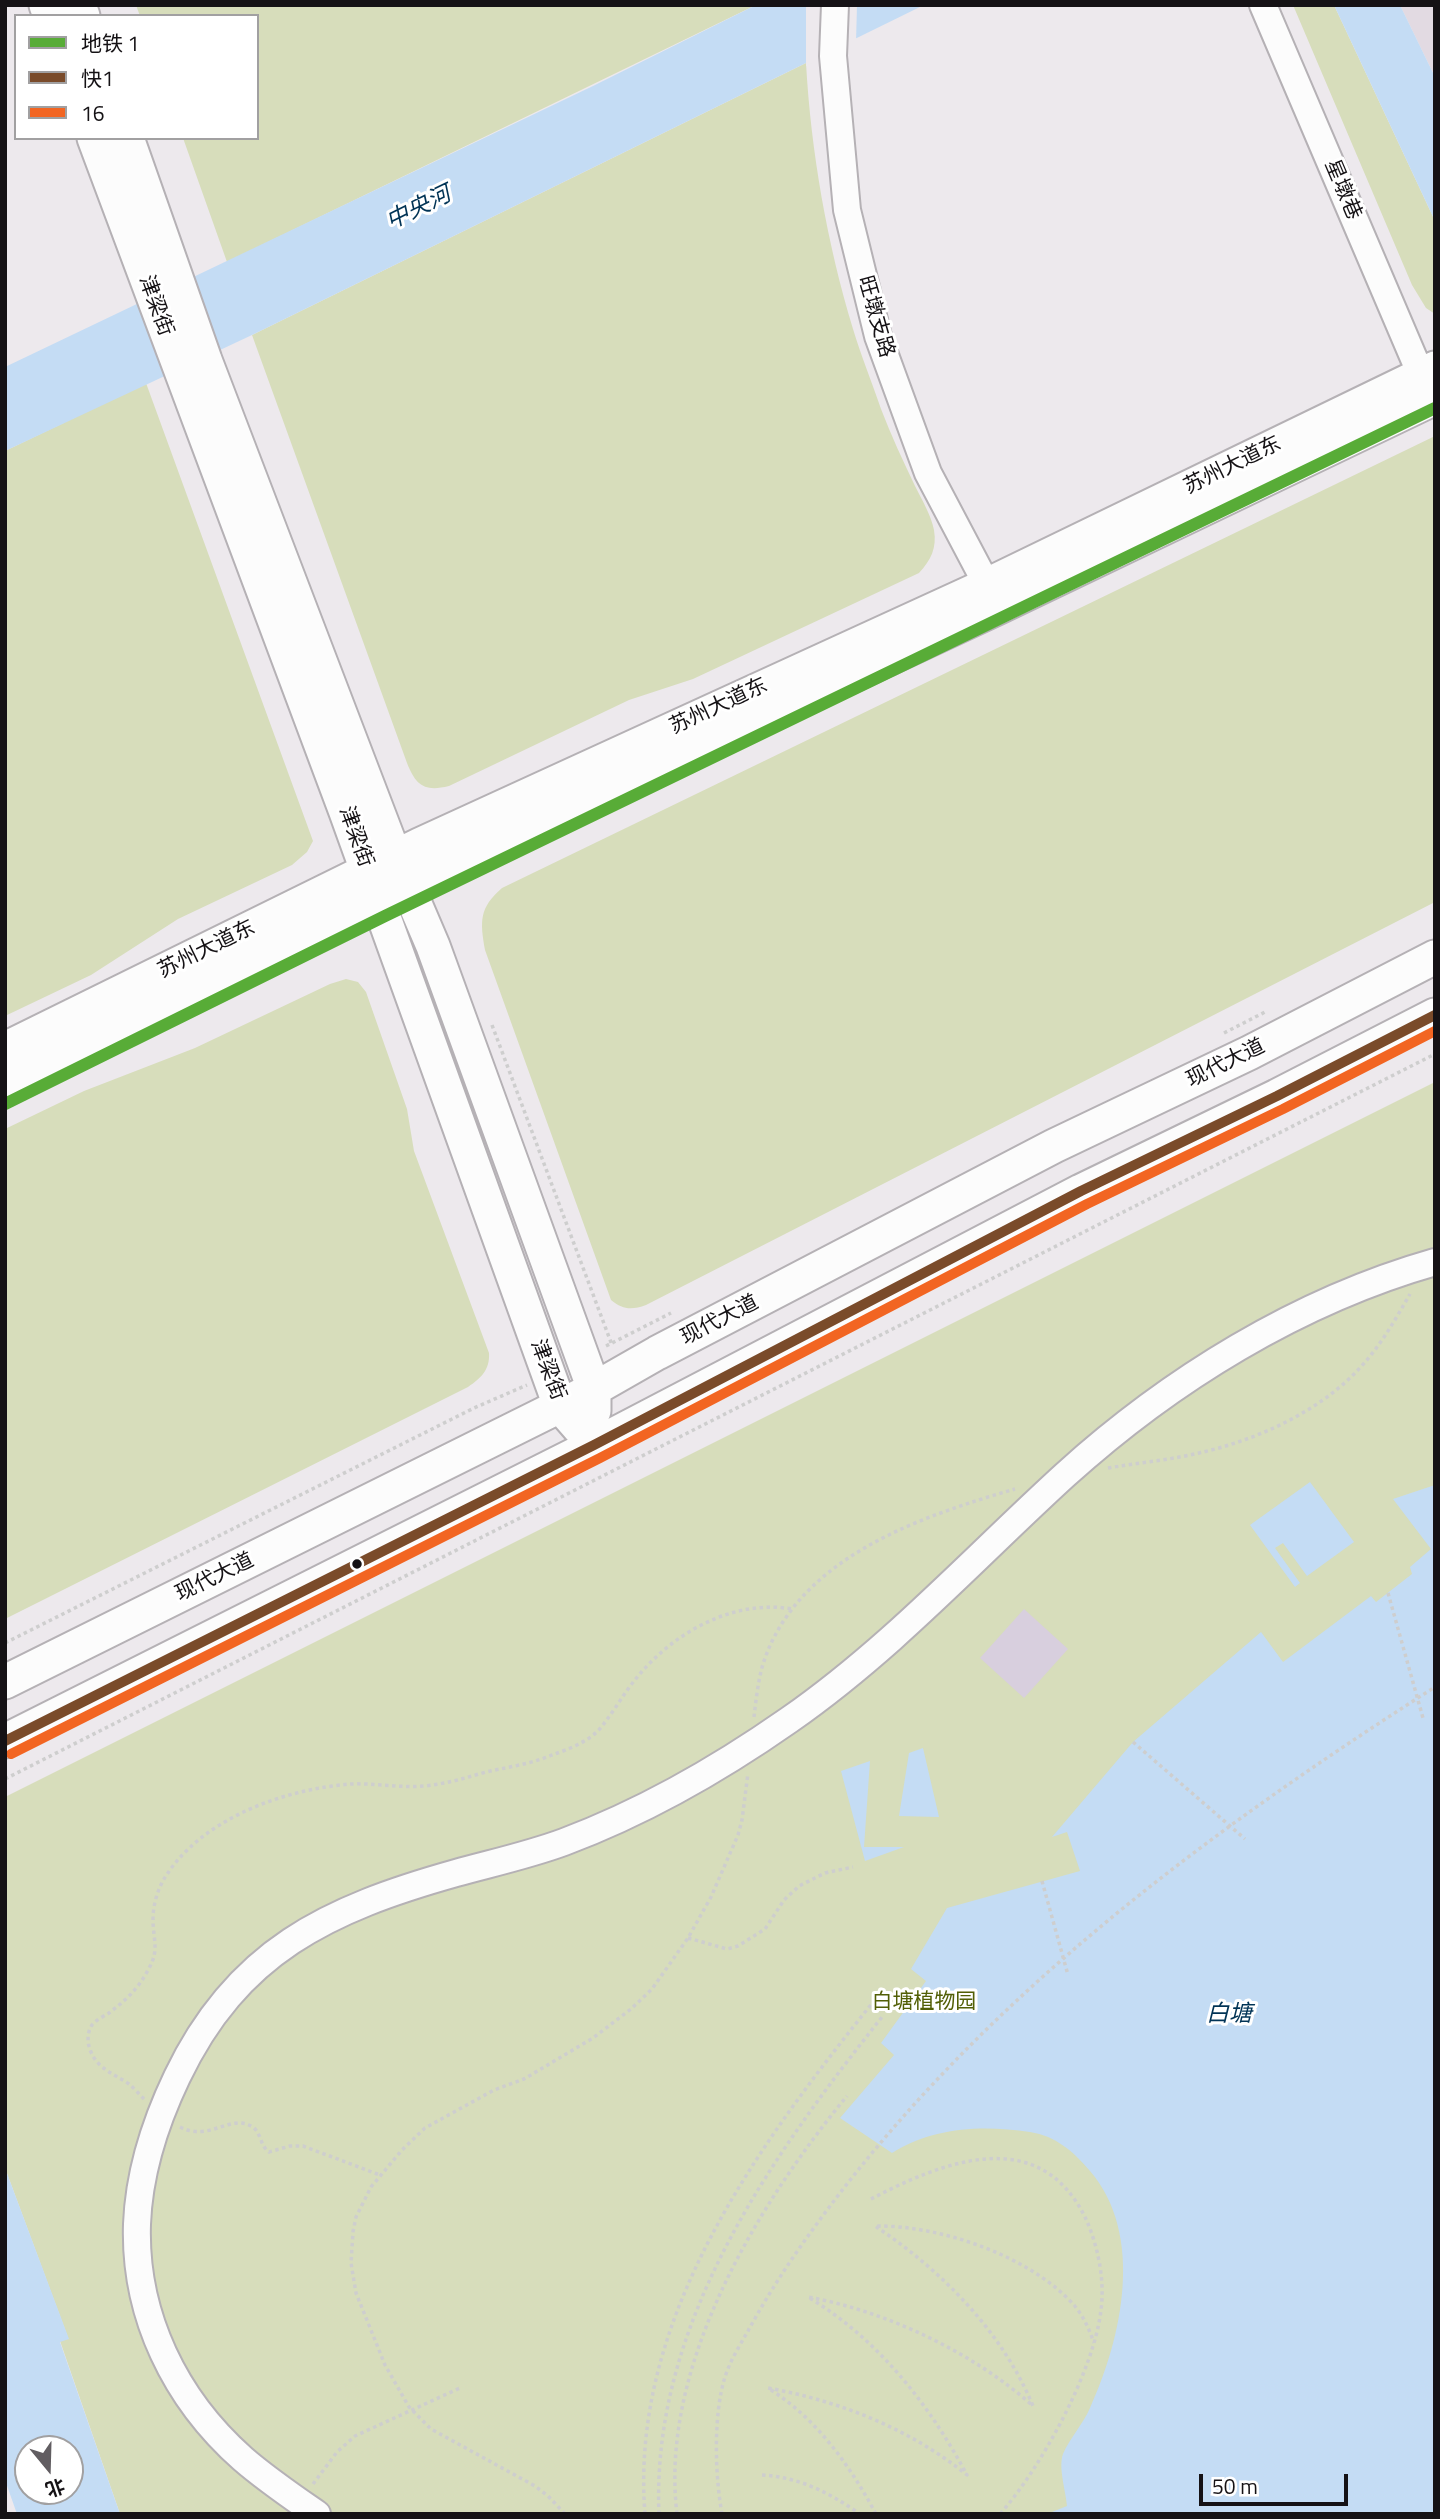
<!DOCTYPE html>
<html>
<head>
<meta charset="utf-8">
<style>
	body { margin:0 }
	#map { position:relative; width:1440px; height:2519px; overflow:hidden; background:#ede9ed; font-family:"Titillium Web","Noto Sans SC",sans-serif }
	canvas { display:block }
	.frame { position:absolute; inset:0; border:7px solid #151215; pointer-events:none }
	.legend { position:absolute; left:14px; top:14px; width:245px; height:126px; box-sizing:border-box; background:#fff; border:2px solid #a1a0a1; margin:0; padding:9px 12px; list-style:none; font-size:21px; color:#151215 }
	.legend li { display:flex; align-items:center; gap:14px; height:35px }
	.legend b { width:35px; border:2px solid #a1a0a1 }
	.north { position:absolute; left:14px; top:2435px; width:70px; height:70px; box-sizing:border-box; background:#fff; border:2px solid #a1a0a1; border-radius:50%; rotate:161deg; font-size:19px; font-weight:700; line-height:28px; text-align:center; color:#151215 }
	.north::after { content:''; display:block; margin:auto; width:24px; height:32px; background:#615d61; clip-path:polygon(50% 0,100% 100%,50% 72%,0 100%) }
	.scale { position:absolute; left:1199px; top:2474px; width:149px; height:32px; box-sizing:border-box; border:4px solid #151215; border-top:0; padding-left:9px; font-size:21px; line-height:24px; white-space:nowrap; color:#151215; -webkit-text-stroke:5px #fff; paint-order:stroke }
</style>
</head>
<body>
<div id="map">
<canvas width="1440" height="2519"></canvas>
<div class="frame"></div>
<ul class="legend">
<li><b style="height:9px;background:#58ac37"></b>地铁 1</li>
<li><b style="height:9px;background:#7a4b2a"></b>快1</li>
<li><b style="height:9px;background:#f26522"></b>16</li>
</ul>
<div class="north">北</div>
<div class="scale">50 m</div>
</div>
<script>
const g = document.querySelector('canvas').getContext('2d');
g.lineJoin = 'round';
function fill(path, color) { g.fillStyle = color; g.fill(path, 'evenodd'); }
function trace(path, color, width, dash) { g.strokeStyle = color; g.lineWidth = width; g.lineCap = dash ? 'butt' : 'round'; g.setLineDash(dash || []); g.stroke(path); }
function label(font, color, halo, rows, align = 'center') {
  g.font = font + ' "Titillium Web","Noto Sans SC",sans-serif'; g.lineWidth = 6; g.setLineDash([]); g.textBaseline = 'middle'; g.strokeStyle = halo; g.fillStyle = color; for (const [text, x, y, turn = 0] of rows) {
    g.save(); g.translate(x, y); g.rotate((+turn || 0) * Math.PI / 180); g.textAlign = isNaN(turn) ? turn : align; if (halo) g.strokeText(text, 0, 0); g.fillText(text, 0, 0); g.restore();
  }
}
const built = new Path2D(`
	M 1400,5 L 1435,5 L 1435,77 Z`);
const green = new Path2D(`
	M 136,5 L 756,5 L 227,262 L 183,138 L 257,138 L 257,16 L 140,16 Z
	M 1293,5 L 1334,5 L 1435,221 L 1435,314 L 1426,308 L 1412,285 Z
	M 806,63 C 811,152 827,243 853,329 C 861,356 872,382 881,409 C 891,435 903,461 915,486 C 922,500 931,515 934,530 C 937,548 931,560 919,573 L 693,679 L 629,700 L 449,786 C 425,792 416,786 407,763 L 252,335 Z
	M 146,383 L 313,841 L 307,852 L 292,865 L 178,919 L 91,975 L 5,1016 L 5,451 Z
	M 1435,436 L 1435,902 L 646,1305 C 632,1310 623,1310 611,1300 L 485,950 C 480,921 479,908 502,888 Z
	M 346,979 L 358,982 L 366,992 L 407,1109 L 414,1151 L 489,1353 C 490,1370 481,1378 468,1387 L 5,1619 L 5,1129 L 84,1091 L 195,1048 L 330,984 Z
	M 1435,1082 L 1435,2514 L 120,2514 L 60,2341 L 68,2338 L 5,2168 L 5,1797 Z`);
const water = new Path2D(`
	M 756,5 L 924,5 L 252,335 L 5,451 L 5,367 L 593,86 Z
	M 1334,5 L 1400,5 L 1435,77 L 1435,221 Z
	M 1310,1482 L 1354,1542 L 1307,1576 L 1283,1543 L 1275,1548 L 1300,1583 L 1295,1587 L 1250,1525 Z
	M 1435,1485 L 1435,2514 L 1047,2514 L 1067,2506 C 1066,2492 1058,2467 1063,2454 C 1070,2438 1083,2424 1090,2408 C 1122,2338 1145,2235 1090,2171 C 1074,2152 1056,2136 1030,2132 C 982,2125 934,2127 892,2153 L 840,2118 L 894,2055 L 881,2043 L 926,1981 L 911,1969 L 947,1908 L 1080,1871 L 1067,1832 L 1052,1837 L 1133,1742 L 1261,1632 L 1283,1662 L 1371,1596 L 1376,1602 L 1412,1574 L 1410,1567 L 1431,1549 L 1393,1499 Z
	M 923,1748 L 939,1817 L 899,1816 L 909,1753 Z
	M 870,1761 L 864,1847 L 904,1847 L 865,1861 L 841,1771 Z
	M 5,2168 L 69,2339 L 60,2342 L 120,2514 L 17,2514 L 5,2480 ZM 70,2449 L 70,2491 L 28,2491 L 28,2449 Z`);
const pier = new Path2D(`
	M 806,5 L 857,5 L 856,42 L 806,66 Z`);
const building = new Path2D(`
	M 1024,1609 L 1068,1649 L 1024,1698 L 980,1658 Z`);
const path = new Path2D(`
	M 492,1025 L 612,1345
	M 1224,1033 L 1267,1011
	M 606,1346 L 671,1313
	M 1108,1468 C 1138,1463 1169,1460 1199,1453 C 1253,1441 1315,1414 1355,1373 C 1378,1350 1394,1322 1410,1294
	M 1388,1593 L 1423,1718
	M 5,1643 L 474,1408 L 527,1385
	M 754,1717 C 756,1700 758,1681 763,1664 C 797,1558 919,1517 1015,1489
	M 1133,1742 L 1245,1839
	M 5,1779 L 1435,1054
	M 1042,1881 L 1068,1975
	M 688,1938 L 727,1949 L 738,1946 L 765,1929 L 784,1900 L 799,1886 L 825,1873 L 853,1867
	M 144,2099 C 139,2094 134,2088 129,2084 C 119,2077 108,2073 99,2064 C 89,2054 84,2037 92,2025 C 96,2020 104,2016 109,2013 C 125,2001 139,1988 148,1970 C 160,1950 153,1941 153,1919 C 153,1906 157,1891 164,1879 C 200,1819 284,1789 351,1784 C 375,1783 399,1788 424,1786 C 446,1784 465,1778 486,1772 C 508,1767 531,1764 552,1755 C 569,1749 591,1741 602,1726 C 615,1710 625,1691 639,1675 C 675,1632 734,1599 792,1609
	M 180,2127 C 209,2142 230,2114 251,2126 C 262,2132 259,2145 269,2152 L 290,2146 L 303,2146 L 380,2175
	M 871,2199 C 942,2162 1038,2123 1085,2217 C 1098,2245 1105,2280 1101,2310 C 1094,2371 1041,2468 1000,2514
	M 762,2475 C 799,2477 830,2493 860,2514
	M 313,2484 L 337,2452 L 355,2436 L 460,2388
	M 565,2514 L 548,2496 L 535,2486 L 431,2429 L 409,2407 L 385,2365 L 356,2293 L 351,2263 L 353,2232 L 356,2217 L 371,2187 L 402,2150 L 425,2128 L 494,2090 L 524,2079 L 593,2038 L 631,2009 L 652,1989 L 688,1938 L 711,1897 L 738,1835 L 742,1820 L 748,1773
	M 645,2514 C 629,2317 761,2141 878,1996
	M 659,2514 C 651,2325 770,2158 882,2017
	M 677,2514 C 659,2367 757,2205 847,2096
	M 722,2514 C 715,2476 713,2415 725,2377 C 730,2361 740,2345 748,2331 C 768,2294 791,2259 816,2225 C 979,2001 1203,1835 1435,1687
	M 876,2514 C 849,2464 816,2418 768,2388 C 840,2401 910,2429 967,2475 C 929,2404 878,2339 808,2297 C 886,2311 974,2353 1033,2406 C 1002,2331 941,2270 875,2226 C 940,2225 1030,2256 1074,2305 C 1084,2317 1089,2329 1094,2343`);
const minor = new Path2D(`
	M 835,5 L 833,56 L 847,210 L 878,336 L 928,473 L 996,602
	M 1263,5 L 1421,375
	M 317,2514 C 291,2496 266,2479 243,2459 C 175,2399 134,2315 137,2224 C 139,2172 155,2123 177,2077 C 237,1951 328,1909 456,1873 C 492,1863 529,1855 564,1842 C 644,1812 719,1769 789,1720 C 891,1649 974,1558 1065,1475 C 1170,1380 1298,1301 1435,1262`);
const major = new Path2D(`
	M 46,5 L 50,16
	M 79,5 L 83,16
	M 94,138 L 346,812 L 560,1406 L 594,1445
	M 127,138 L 205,360 L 395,857 L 433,946 L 594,1389 L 594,1411
	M 5,1049 L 419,845 L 987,585 L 1435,368
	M 5,1084 L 464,857 L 999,607 L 1435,398
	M 5,1682 L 594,1389 L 657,1353 L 1054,1146 L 1249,1053 L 1435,957
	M 5,1741 L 594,1445 L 1081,1191 L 1277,1096 L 1435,1015`);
const bus1 = new Path2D(`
	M 5,1741 L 594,1445 L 1081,1191 L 1277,1096 L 1435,1015`);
const bus2 = new Path2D(`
	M 11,1754 L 600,1458 L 1087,1204 L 1283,1109 L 1435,1031`);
const metro1 = new Path2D(`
	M 5,1104 L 385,916 L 1435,408`);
const markers = [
	[357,1564,6,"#151215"]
];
const streetNames = [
	["星墩巷",1342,190,67],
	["津梁街",155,306,70],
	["旺墩支路",875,317,74],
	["苏州大道东",1233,466,-26],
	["苏州大道东",719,707,-25],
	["津梁街",355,837,70],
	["苏州大道东",207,950,-26],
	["现代大道",1226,1064,-26],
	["现代大道",720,1321,-27],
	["津梁街",547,1370,69],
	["现代大道",215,1578,-26]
];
const parkNames = [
	["白塘植物园",924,2003]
];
const waterNames = [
	["中央河",419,209,-26],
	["白塘",1229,2015]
];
fill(built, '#e2dae2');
fill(green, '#d7ddbb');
fill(water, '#c4dcf4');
fill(pier, '#ede9ed');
fill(building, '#d8cfde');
trace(minor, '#b5b1b5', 30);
trace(major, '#b5b1b5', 37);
trace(path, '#cecece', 3.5, [3.5, 3.5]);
trace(minor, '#fcfcfc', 26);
trace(major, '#fcfcfc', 33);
trace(bus1, '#7a4b2a', 10);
trace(bus2, '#f26522', 10);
trace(metro1, '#58ac37', 12);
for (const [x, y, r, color] of markers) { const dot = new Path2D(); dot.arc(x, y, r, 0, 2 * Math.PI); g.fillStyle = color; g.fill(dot); trace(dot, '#fff', 2.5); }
label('21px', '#151215', '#fff', streetNames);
label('21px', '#525f06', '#fff', parkNames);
label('italic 23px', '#035', '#fff', waterNames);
</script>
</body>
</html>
